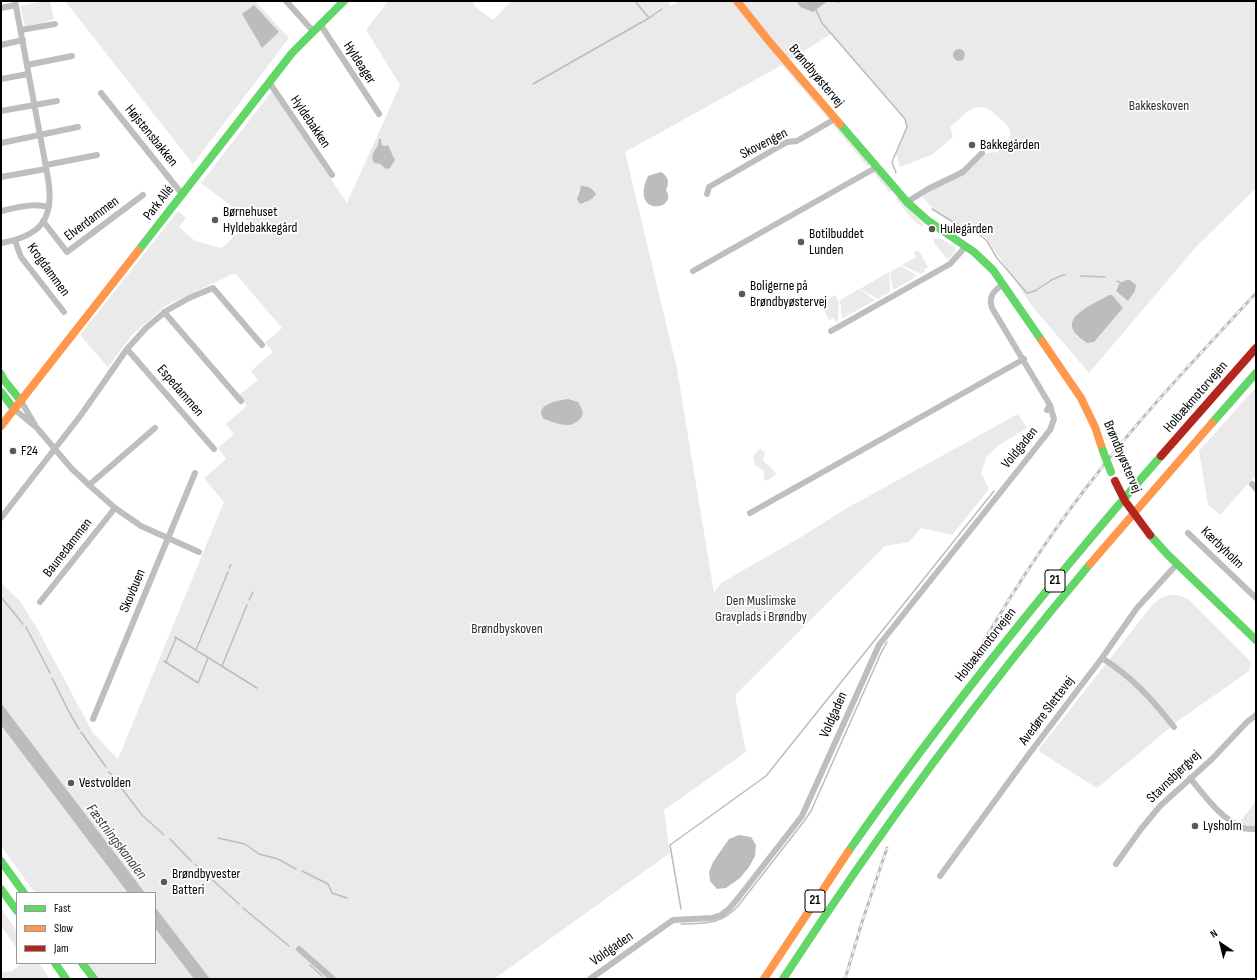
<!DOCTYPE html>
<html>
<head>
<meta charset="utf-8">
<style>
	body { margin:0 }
	#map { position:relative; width:1257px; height:980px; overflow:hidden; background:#fff; font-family:"Sofia Sans Condensed",sans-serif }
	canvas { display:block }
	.frame { position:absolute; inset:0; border:2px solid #000; pointer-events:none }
	.legend { position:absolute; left:16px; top:892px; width:140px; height:72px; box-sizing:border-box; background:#fff; border:1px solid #999; margin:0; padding:5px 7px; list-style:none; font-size:12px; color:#000 }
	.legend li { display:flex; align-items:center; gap:8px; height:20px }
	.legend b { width:20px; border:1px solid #999 }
	.north { position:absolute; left:1201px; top:924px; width:40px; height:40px; -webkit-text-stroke:3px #fff; paint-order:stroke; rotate:325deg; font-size:11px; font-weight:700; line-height:16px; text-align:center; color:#000 }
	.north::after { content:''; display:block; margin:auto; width:14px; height:18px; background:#000; clip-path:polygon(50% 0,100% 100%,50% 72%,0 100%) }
</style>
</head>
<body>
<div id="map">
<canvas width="1257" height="980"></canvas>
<div class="frame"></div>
<ul class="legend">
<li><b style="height:5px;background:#63d668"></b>Fast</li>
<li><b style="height:5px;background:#ff974d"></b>Slow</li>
<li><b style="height:5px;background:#b3261e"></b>Jam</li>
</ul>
<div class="north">N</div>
</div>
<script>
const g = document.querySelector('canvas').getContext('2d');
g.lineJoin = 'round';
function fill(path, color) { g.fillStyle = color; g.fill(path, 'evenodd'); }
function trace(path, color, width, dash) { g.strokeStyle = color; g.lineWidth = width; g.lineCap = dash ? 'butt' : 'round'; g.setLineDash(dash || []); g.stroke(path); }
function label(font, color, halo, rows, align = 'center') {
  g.font = font + ' "Sofia Sans Condensed",sans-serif'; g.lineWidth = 3.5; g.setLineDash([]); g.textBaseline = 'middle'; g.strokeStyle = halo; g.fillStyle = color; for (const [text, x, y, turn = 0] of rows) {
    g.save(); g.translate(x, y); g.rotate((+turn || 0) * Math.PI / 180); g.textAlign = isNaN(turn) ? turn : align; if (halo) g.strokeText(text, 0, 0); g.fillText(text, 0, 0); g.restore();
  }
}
const green = new Path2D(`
	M 44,1 L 50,1 L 54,19 L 47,21 L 46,22 L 25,26 L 20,6 Z
	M 65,1 L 255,1 L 289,38 L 193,164 Z
	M 388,1 L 474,1 L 474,6 L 493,20 L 511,1 L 667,1 L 671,6 L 679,1 L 796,1 L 800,7 L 813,12 L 828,1 L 1256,1 L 1256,188 L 1196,247 L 1089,373 L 1032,306 L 985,236 L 953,222 L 936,212 L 920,194 L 987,153 L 994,152 L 998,153 L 998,150 C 1016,136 1013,129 997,116 C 992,111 985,106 978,107 C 966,109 959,121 950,127 L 953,137 L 933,154 L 900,167 L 896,153 L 907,127 L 905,119 L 831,34 L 785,63 L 830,116 L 829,120 L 782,65 L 625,152 L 677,369 L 714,593 L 721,583 L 801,537 L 847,508 L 1018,414 L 1027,428 L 999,445 L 987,456 L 981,473 L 989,489 L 952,535 L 921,528 L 909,542 L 885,546 L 735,695 L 746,752 L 664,810 L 670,853 L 494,979 L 96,979 L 84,963 L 155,963 L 155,893 L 35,893 L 1,846 L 1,583 L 20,601 L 38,630 L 93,733 L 118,759 L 224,502 L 204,478 L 226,459 L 218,448 L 234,434 L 226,424 L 247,406 L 239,395 L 258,380 L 251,371 L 273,352 L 265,343 L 282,328 L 235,273 L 165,306 L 132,335 L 108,367 L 80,335 L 178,211 L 186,218 L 179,227 L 195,241 L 222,248 L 249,222 L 234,208 L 201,183 L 272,91 L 347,203 L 400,85 L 366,30 ZM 379,139 L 381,139 L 382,145 L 385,146 L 388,146 L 394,156 L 383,167 L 380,164 L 372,161 L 372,156 L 377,148 ZM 579,188 L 593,189 L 595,196 L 585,203 L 577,195 ZM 1126,280 L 1136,289 L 1128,301 L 1116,289 L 1119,284 ZM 1109,295 L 1123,308 L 1105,330 L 1087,343 L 1076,336 L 1101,299 ZM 583,414 C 576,428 560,423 547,421 Z
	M 832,124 L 836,124 L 870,163 L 868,167 Z
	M 873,172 L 877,172 L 893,190 L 890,193 Z
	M 896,198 L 899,198 L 924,225 L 923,227 L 916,223 L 896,199 Z
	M 934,239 L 942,239 L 956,248 L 954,253 L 948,260 L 934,243 Z
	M 915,251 L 920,252 L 928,267 L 924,270 L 925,272 L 921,274 L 902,265 L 916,257 L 914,252 Z
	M 901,266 L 918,276 L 915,277 L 915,275 L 913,276 L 915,278 L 893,290 L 890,272 Z
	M 889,272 L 890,292 L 882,296 L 882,294 L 880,295 L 882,296 L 878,299 L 873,296 L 873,295 L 871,295 L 860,289 Z
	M 859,289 L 875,300 L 849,315 L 849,312 L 847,313 L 849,315 L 842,319 L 840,300 Z
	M 835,295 L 839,301 L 838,321 L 836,322 L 834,318 L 829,320 L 821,305 L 822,302 Z
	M 1256,387 L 1256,475 L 1220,515 L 1208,505 L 1199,451 Z
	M 759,449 L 761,449 L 765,454 L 763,460 C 768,466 773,468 776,474 L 767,481 L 764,479 L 764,471 L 755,465 L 753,456 Z
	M 1169,595 L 1178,595 L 1188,599 L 1251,662 L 1249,671 L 1178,721 L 1097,788 L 1040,752 L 1039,749 L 1153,604 L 1161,598 Z
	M 1256,801 L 1256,827 L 1244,825 L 1239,823 Z
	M 1,908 L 17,932 L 17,948 L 1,926 Z
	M 22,963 L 39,963 L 50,979 L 1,979 L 1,972 L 12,971 Z`);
const water = new Path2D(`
	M 796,1 L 828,1 L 813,12 L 800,7 Z
	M 254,5 L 279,32 L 262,48 L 242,14 Z
	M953 55a6 6 0 1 1 12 0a6 6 0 1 1-12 0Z
	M 379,139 L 381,139 L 382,145 L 385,146 L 388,145 L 395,160 L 390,168 L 386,169 L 380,164 L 374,163 C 370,157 373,154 376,148 C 378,146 378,142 379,139 Z
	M 661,172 C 668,176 670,182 666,190 C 679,211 629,217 648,176 Z
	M 581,186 C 587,186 593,188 596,194 C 593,199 587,202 580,204 L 577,199 Z
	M 1126,280 L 1130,280 L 1136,285 L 1135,291 L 1128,301 L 1116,291 L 1119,284 Z
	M 1109,295 L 1112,295 L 1123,308 L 1094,342 L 1087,343 C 1051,320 1089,307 1109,295 Z
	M 568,399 L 578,402 C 582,409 586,415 578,421 C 575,422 573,425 569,425 C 565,426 546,421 543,418 C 534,404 560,400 568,399 Z
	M 1,703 L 145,893 L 128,893 L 1,725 Z
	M 739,835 L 751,837 L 756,845 L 755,856 L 749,867 L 740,878 L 726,888 L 717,889 L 710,881 L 709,872 L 713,862 L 729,839 Z
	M 155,907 L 210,979 L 194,979 L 155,928 Z`);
const stream = new Path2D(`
	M 635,1 L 649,18
	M 835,1 L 839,2 L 844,1
	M 816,10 L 822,23 L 905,119 L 907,127 L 892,162 L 896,173
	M 533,84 L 649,18 L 662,9
	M 932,209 L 953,222 L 979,234 L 987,241 L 997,258 L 1027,293 L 1035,291 L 1053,279 C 1058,279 1060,274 1065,275
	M 1081,276 L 1105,277
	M 1117,281 L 1121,283
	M 229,568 L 231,565
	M 1,597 L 23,624
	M 249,600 L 253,592
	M 26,627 L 50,673
	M 175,637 L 257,688
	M 196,650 L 228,572
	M 164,661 L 198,683 L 208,658
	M 166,662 L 176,638
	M 222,666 L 247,605
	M 52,678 L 68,710 L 79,729
	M 81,732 L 106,767
	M 109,772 L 112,775
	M 116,781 L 142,815 L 164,835
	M 218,838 L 245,844 L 259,854 L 278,859 L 296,869
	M 170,839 L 191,861
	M 195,864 L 239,904
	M 302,871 L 328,884 L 332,893 L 347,898
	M 243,908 L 289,946
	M 681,909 L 670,845 L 766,776 L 994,491
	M 681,924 C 705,923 721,925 738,906 L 805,820 L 811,811 L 881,653 L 887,642
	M 310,965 L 322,976`);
const street = new Path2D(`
	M 286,1 L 313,31
	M 1,8 L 16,5
	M 320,24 L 379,114
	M 21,30 L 55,24
	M 1,45 L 23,40
	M 27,65 L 72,56
	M 1,79 L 28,74
	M 269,82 L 332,175
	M 101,93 L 182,194
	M 1,111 L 57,101
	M 1,143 L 78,127
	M 46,165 L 97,155
	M 1,177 L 46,169
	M 707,194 L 709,187 L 787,142 L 797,141 L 835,119
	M 907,202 L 928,189 L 963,172 L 982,153
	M 1,211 C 19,207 31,203 49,207
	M 43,221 L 67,252 L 143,195
	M 15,241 L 21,257 L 64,312
	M 1,243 C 41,236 55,219 48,178 L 15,1
	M 693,271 L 877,167
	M 1003,284 C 994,291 988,296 992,308 L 1050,405 L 1047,410
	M 164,312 L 241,401
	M 831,331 L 950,264 L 966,246
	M 127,349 L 214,449
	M 21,401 L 35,425
	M 14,409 L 37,428 L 71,468 L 89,485 L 115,508 L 141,526 L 199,552
	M 1252,484 L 1256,489
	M 89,485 L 155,428
	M 750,513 L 1024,359
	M 1,518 L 81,415 L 127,349 L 146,328 L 166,311 L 189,298 L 213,288 L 262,345
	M 1188,533 L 1256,598
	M 40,602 L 115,508
	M 1102,658 C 1132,677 1152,699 1174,727
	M 93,719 L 195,473
	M 1190,778 C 1205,796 1221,819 1243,828 C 1247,829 1252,829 1256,829
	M 1116,864 L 1141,829 L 1160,806 L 1212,759 L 1247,722 L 1256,715
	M 940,876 L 1029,754 L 1102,658 L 1137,608 L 1177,564
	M 299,949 L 333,979
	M 590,979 L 673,920 L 712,918 L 721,915 L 729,909 L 739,897 L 802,816 L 879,645 L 1050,430 L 1054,419 L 1050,405`);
const fast = new Path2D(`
	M 840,124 L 907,202 L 927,220 L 974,252 L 993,270 L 1042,341
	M 138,251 L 292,53 L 344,1
	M 1,374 L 4,380 L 21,401
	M 1,392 L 14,409
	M 1212,423 L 1256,373
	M 1150,535 L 1167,554 L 1256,640
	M 848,852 C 944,714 1050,583 1161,456
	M 1,861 L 24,893
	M 1,889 L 17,911
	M 55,963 L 66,979
	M 82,963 L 94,979
	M 783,979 C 877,835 979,696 1090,564`);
const slow = new Path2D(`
	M 737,1 L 768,40 L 840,124
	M 1042,341 L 1081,398 L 1095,427 L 1103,451
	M 1,426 L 138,251
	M 1090,564 L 1212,423
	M 764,979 L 848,852`);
const jam = new Path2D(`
	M 1161,456 L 1256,348`);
const rail = new Path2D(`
	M 984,641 C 1019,581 1057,524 1100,470 C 1148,408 1203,351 1256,293
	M 845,979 L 863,919 L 887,848`);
const fastBridge = new Path2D(`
	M 1103,451 L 1111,472`);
const jamBridge = new Path2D(`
	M 1115,481 L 1125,501 L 1150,535`);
const markers = [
	[972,145,4,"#595959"],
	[215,220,4,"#595959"],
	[932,229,4,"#595959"],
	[801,242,4,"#595959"],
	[742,294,4,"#595959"],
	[13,451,4,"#595959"],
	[71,783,4,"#595959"],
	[1195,826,4,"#595959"],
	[164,882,4,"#595959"]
];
const shields = [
	[1055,581,20],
	[815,901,20]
];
const shieldNames = [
	["21",1055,581],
	["21",815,901]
];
const streetNames = [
	["Hyldeager",359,63,57],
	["Brøndbyøstervej",816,76,50],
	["Hyldebakken",310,122,56],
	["Højstensbakken",151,136,51],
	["Skovengen",764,144,-27],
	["Park Allé",159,203,-52],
	["Elverdammen",92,219,-37],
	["Krogdammen",48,270,54],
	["Espedammen",180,391,49],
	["Holbækmotorvejen",1196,397,-49],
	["Voldgaden",1020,448,-51],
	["Brøndbyøstervej",1122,457,67],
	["Baunedammen",68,548,-52],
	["Kærbyholm",1222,548,44],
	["Skovbuen",133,591,-67],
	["Holbækmotorvejen",986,645,-52],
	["Avedøre Slettevej",1047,711,-53],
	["Voldgaden",834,715,-66],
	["Stavnsbjergvej",1174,777,-44],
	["Voldgaden",612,949,-35]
];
const parkNames = [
	["Bakkeskoven",1159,106],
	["Den Muslimske",761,601],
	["Gravplads i Brøndby",761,617],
	["Brøndbyskoven",507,629]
];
const poiNames = [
	["Bakkegården",980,145],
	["Børnehuset",223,212],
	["Hyldebakkegård",223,228],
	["Hulegården",940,229],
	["Botilbuddet",809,234],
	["Lunden",809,250],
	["Boligerne på",750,286],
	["Brøndbyøstervej",750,302],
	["F24",21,451],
	["Vestvolden",79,783],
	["Lysholm",1203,826],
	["Brøndbyvester",172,874],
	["Batteri",172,890]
];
const waterNames = [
	["Fæstningskanalen",116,842,53]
];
fill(green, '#eaeaea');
fill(water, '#bcbcbc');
trace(stream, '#bcbcbc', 1.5);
trace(street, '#bebebe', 6);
trace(fast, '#63d668', 8);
trace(slow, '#ff974d', 8);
trace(jam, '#b3261e', 8);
trace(rail, '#bdbdbd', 3);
trace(rail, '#fff', 1.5, [4.5]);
trace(fastBridge, '#63d668', 8);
trace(jamBridge, '#b3261e', 8);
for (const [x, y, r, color] of markers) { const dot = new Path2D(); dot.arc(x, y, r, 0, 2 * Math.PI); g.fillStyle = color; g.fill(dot); trace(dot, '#fff', 1.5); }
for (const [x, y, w] of shields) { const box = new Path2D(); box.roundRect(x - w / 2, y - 11, w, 22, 3); g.fillStyle = '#fff'; g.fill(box); trace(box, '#000', 1); }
label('bold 13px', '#000', null, shieldNames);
label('14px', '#000', '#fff', streetNames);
label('14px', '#303030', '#fff', parkNames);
label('14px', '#000', '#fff', poiNames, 'left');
label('italic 15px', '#414141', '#fff', waterNames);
</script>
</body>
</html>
